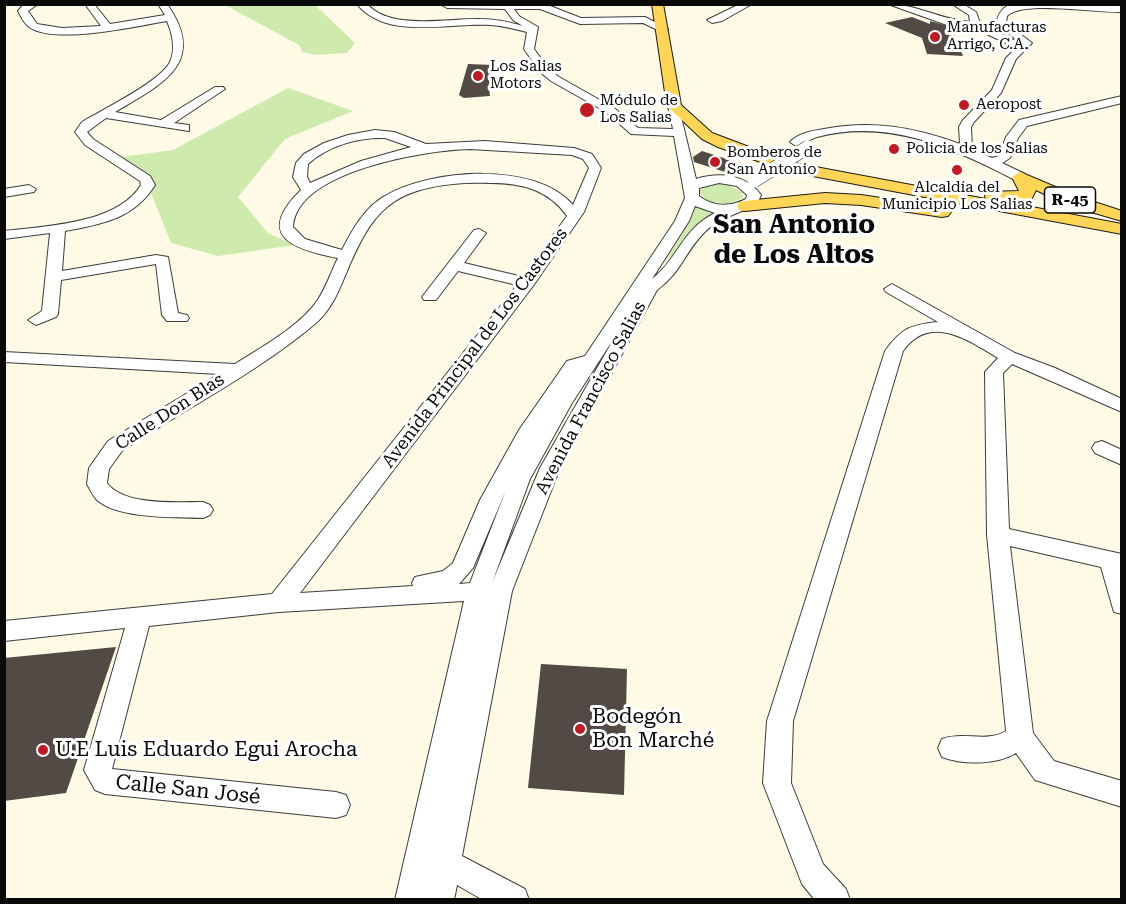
<!DOCTYPE html>
<html>
<head>
<meta charset="utf-8">
<style>
	body { margin:0 }
	#map { position:relative; width:1126px; height:904px; overflow:hidden; background:#fffae6; font-family:"Roboto Serif",serif }
	canvas { display:block }
	.frame { position:absolute; inset:0; border:6px solid #090909; pointer-events:none }
</style>
</head>
<body>
<div id="map">
<canvas width="1126" height="904"></canvas>
<div class="frame"></div>
</div>
<script>
const g = document.querySelector('canvas').getContext('2d');
g.lineJoin = 'round';
function fill(path, color) { g.fillStyle = color; g.fill(path, 'evenodd'); }
function trace(path, color, width, dash) { g.strokeStyle = color; g.lineWidth = width; g.lineCap = dash ? 'butt' : 'round'; g.setLineDash(dash || []); g.stroke(path); }
function label(font, color, halo, rows, align = 'center') {
  g.font = font + ' "Roboto Serif",serif'; g.lineWidth = 6; g.setLineDash([]); g.textBaseline = 'middle'; g.strokeStyle = halo; g.fillStyle = color; for (const [text, x, y, turn = 0] of rows) {
    g.save(); g.translate(x, y); g.rotate((+turn || 0) * Math.PI / 180); g.textAlign = isNaN(turn) ? turn : align; if (halo) g.strokeText(text, 0, 0); g.fillText(text, 0, 0); g.restore();
  }
}
const green = new Path2D(`
	M 225,5 L 315,5 L 355,43 L 347,53 L 316,55 L 302,52 L 299,45 Z
	M 288,88 L 353,111 L 285,139 L 238,197 L 268,233 L 295,245 L 218,256 L 171,243 L 151,193 L 121,157 L 173,150 Z
	M 711,184 L 726,184 L 742,192 L 743,198 L 728,204 L 707,201 L 699,192 L 701,189 Z
	M 692,204 L 719,212 L 665,262 L 685,229 Z`);
const building = new Path2D(`
	M 912,17 L 930,24 L 930,21 L 959,29 L 952,30 L 963,56 L 927,54 L 922,38 L 885,23 Z
	M 468,64 L 493,65 L 489,88 L 490,96 L 464,98 L 459,95 Z
	M 702,151 L 739,163 L 725,172 L 694,162 L 693,157 Z
	M 116,647 L 66,793 L 4,801 L 4,658 Z
	M 541,664 L 627,669 L 624,795 L 528,788 Z`);
const minor = new Path2D(`
	M 24,4 L 38,4 L 28,11 L 37,24 L 62,28 L 101,26 L 85,4 L 94,4 L 110,24 L 165,15 L 158,4 L 167,4 C 209,63 161,85 115,112 L 161,120 L 215,87 L 223,87 L 225,89 L 174,123 L 189,125 L 189,131 L 106,118 L 87,132 L 93,139 L 150,176 L 155,185 C 134,219 102,224 65,231 L 62,271 L 156,255 L 168,257 L 178,313 L 187,315 L 189,318 L 187,321 L 167,321 L 162,315 L 156,264 L 61,280 L 58,314 L 56,317 L 36,325 L 28,320 L 42,311 L 50,233 L 4,239 L 4,231 C 46,226 117,224 141,185 L 140,181 L 85,145 L 75,132 L 82,122 C 102,110 161,81 170,62 C 176,49 172,33 167,21 C 137,26 54,45 29,27 C 24,23 21,17 18,11 Z
	M 357,4 L 367,4 C 391,31 448,18 481,19 C 496,19 509,22 523,26 L 513,20 L 505,9 L 447,8 L 442,5 L 545,4 L 581,18 L 645,17 L 668,29 L 660,31 L 643,23 L 580,24 L 540,9 L 514,9 L 519,16 L 538,27 L 534,49 L 548,68 L 559,77 L 614,108 L 638,128 L 673,129 L 668,106 L 670,104 L 678,104 L 696,179 C 719,172 746,174 761,195 L 757,204 C 738,214 715,219 701,236 C 683,256 681,272 657,290 L 560,468 L 512,591 L 462,856 L 525,889 L 529,900 L 483,900 L 457,885 L 454,900 L 395,900 L 464,601 L 279,612 L 149,626 L 112,769 L 336,792 L 346,795 L 350,805 L 346,815 L 336,818 L 105,794 L 95,790 L 84,770 L 125,628 L 4,641 L 4,621 L 272,594 L 517,285 L 458,271 L 436,300 L 424,300 L 422,297 L 474,230 L 479,229 L 486,233 L 464,263 L 523,277 L 567,216 C 549,190 522,183 491,183 C 458,182 413,185 387,207 C 369,222 359,244 350,264 C 341,285 334,307 316,323 C 257,373 186,408 122,451 L 109,469 L 107,483 C 124,506 177,502 203,502 L 210,505 L 213,510 L 210,515 L 203,518 C 176,517 118,519 97,500 C 93,496 90,489 87,484 L 89,468 L 108,441 L 219,374 L 4,362 L 4,352 L 235,364 C 260,348 300,326 317,301 C 326,288 331,272 338,258 C 291,249 255,235 301,190 L 293,177 L 296,163 L 304,154 L 324,143 L 348,135 L 375,130 L 394,132 L 426,144 L 485,141 L 574,148 L 592,154 L 601,168 L 584,212 L 533,286 L 300,593 L 413,586 L 412,583 L 415,577 L 443,571 L 453,563 L 480,500 L 519,430 L 567,361 L 585,356 L 675,221 L 685,198 L 674,136 L 631,134 L 606,112 L 551,81 L 540,72 L 524,49 L 527,32 C 515,29 503,26 491,25 C 449,22 387,41 357,4 ZM 385,138 L 411,147 L 361,161 L 310,183 L 307,177 L 308,164 C 328,146 358,137 385,138 ZM 470,149 L 572,155 L 583,159 L 589,168 L 573,205 C 535,161 431,169 385,196 C 365,207 352,230 342,250 L 305,239 L 293,227 C 296,171 426,150 470,149 ZM 719,183 L 737,186 L 747,195 L 746,199 C 730,207 713,207 699,196 L 699,188 ZM 695,206 L 715,213 C 682,229 678,259 652,279 L 689,221 ZM 616,335 L 540,468 L 492,583 L 530,479 L 572,403 ZM 506,490 L 470,583 L 459,584 L 473,568 Z
	M 740,4 L 752,4 L 722,21 L 712,23 L 707,20 Z
	M 888,4 C 916,4 942,20 970,22 L 969,15 L 952,4 L 963,4 L 976,12 L 980,23 L 1019,43 L 1010,45 L 974,28 L 947,25 Z
	M 1012,4 L 1122,6 L 1122,12 C 1096,13 1022,0 1007,16 L 1006,23 L 1032,43 L 1016,59 L 1001,93 L 974,122 L 971,127 L 972,149 L 992,158 L 999,156 L 1006,137 L 1019,120 L 1122,96 L 1122,103 L 1027,126 L 1018,138 L 1010,158 L 1002,163 L 1025,174 L 1027,177 L 1025,180 L 1015,180 C 953,148 888,118 817,137 C 810,139 804,144 796,146 L 790,142 C 798,133 812,131 824,129 C 872,120 914,127 960,144 L 959,127 L 963,120 L 992,90 L 1006,58 L 1021,43 L 996,24 C 998,14 1002,7 1012,4 Z
	M 29,185 L 36,189 L 34,192 L 4,197 L 4,189 Z
	M 892,284 L 1015,353 L 1055,368 L 1122,399 L 1122,412 L 1012,364 L 1003,373 L 1009,529 L 1122,554 L 1122,614 L 1114,612 L 1101,567 L 1010,546 L 1033,733 L 1054,761 L 1122,781 L 1122,807 L 1035,780 L 1016,753 C 997,765 963,765 942,757 L 938,748 L 942,739 C 963,731 987,743 1006,731 L 987,535 L 985,372 L 998,358 C 968,340 930,313 903,351 L 793,721 L 791,783 L 823,864 L 846,889 L 850,900 L 815,900 L 802,884 L 763,783 L 767,721 L 885,351 C 902,328 910,325 938,322 L 886,292 L 884,289 Z
	M 1102,441 L 1122,450 L 1122,465 L 1095,453 L 1092,448 L 1095,443 Z`);
const major = new Path2D(`
	M 652,4 L 663,4 L 681,105 L 712,133 L 789,162 L 986,199 L 985,196 L 987,192 L 1019,191 L 1012,177 L 1020,172 L 1079,197 L 1122,211 L 1122,221 L 1067,205 L 1036,190 L 1031,200 L 1000,201 L 1122,224 L 1122,234 L 786,171 L 718,147 L 702,139 L 667,106 Z
	M 825,193 L 861,195 L 942,207 L 948,208 L 951,212 L 948,216 L 942,217 L 861,205 L 825,203 L 745,211 L 739,210 L 737,206 L 739,202 L 745,201 Z`);
const minorBridge = new Path2D(`
	M 754,181 L 808,147`);
const markers = [
	[935,37,6,"#c21922"],
	[478,76,6,"#c21922"],
	[964,105,6,"#c21922"],
	[587,110,8,"#c21922"],
	[894,149,6,"#c21922"],
	[715,162,6,"#c21922"],
	[957,170,6,"#c21922"],
	[580,729,6,"#c21922"],
	[43,750,6,"#c21922"]
];
const farPoinames = [
	["Manufacturas",947,28],
	["Arrigo, C.A.",947,45],
	["Los Salias",490,67],
	["Motors",490,84],
	["Módulo de",600,101],
	["Los Salias",600,118],
	["Aeropost",976,105],
	["Policia de los Salias",906,149],
	["Bomberos de",727,153],
	["San Antonio",727,170],
	["Alcaldía del",957,188,"center"],
	["Municipio Los Salias",957,205,"center"]
];
const shields = [
	[1070,200,51]
];
const shieldNames = [
	["R-45",1070,200]
];
const streetNames = [
	["Avenida Principal de Los Castores",475,348,-53],
	["Avenida Francisco Salias",591,398,-62],
	["Calle Don Blas",170,412,-33]
];
const nearPoinames = [
	["Bodegón",592,717],
	["Bon Marché",592,741],
	["U.E Luis Eduardo Egui Arocha",55,750]
];
const nearStreetnames = [
	["Calle San José",188,790,6]
];
const farTownnames = [
	["San Antonio",794,225],
	["de Los Altos",794,255]
];
fill(green, '#ceebad');
fill(building, '#534a45');
trace(minor, '#3c3c3c', 2);
trace(major, '#1a1a1a', 2);
fill(minor, '#fff');
fill(major, '#ffd556');
trace(minorBridge, '#3c3c3c', 14, []);
trace(minorBridge, '#fff', 13);
for (const [x, y, r, color] of markers) { const dot = new Path2D(); dot.arc(x, y, r, 0, 2 * Math.PI); g.fillStyle = color; g.fill(dot); trace(dot, '#fff', 2); }
label('15px', '#090909', '#fff', farPoinames, 'left');
for (const [x, y, w] of shields) { const box = new Path2D(); box.roundRect(x - w / 2, y - 13, w, 26, 4.5); g.fillStyle = '#fff'; g.fill(box); trace(box, '#090909', 1.5); }
label('bold 16px', '#090909', null, shieldNames);
label('18px', '#090909', '#fff', streetNames);
label('21px', '#090909', '#fff', nearPoinames, 'left');
label('21px', '#090909', '#fff', nearStreetnames);
label('bold 26px', '#090909', '#fff', farTownnames);
</script>
</body>
</html>
